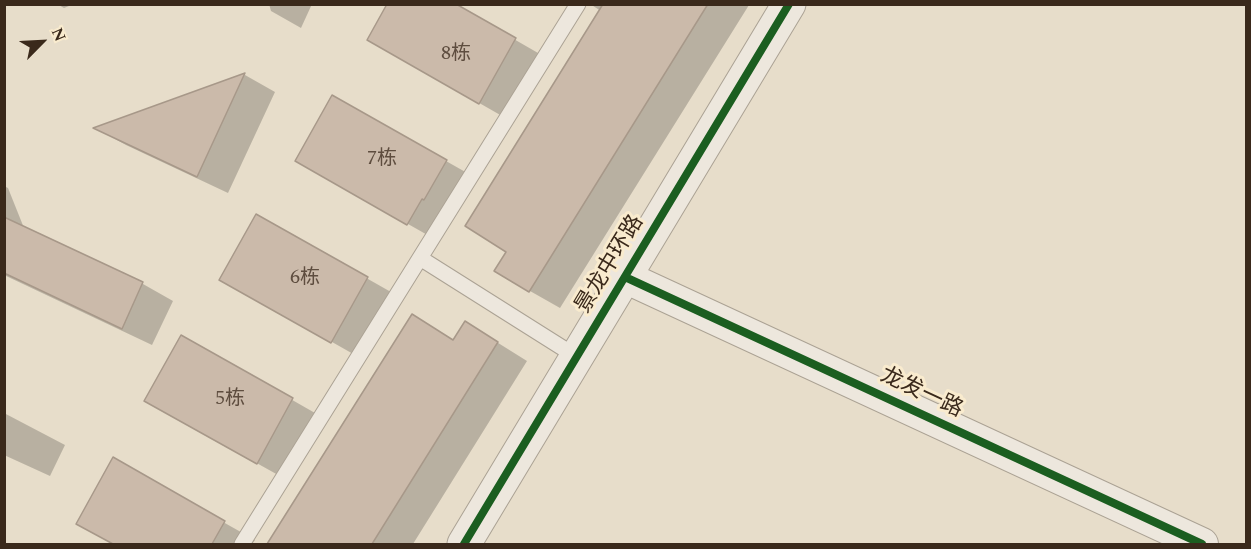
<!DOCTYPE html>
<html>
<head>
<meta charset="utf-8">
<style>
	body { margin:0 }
	#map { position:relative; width:1251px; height:549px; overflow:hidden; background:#e7ddca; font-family:Spectral,serif }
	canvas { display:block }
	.frame { position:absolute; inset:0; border:6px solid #3a291b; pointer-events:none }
	.north { position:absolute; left:12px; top:12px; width:60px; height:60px; -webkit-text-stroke:4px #f9ebce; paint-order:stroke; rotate:66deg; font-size:16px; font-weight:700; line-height:24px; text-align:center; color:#3a291b }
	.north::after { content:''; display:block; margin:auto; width:21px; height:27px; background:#3a291b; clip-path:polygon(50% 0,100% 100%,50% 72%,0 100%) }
</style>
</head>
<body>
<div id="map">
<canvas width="1251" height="549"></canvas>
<div class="frame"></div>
<div class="north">N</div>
</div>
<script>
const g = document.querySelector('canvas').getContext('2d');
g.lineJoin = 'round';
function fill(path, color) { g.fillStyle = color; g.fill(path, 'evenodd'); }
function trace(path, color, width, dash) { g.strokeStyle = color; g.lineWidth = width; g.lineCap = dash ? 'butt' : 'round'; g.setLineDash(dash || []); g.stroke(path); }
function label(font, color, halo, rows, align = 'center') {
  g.font = font + ' Spectral,"Noto Sans SC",serif'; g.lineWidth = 6; g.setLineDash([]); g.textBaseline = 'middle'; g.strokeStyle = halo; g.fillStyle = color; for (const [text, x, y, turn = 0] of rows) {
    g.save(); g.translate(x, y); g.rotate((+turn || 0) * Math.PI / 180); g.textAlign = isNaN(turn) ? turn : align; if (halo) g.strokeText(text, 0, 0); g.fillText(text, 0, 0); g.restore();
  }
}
const shadow = new Path2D(`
	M 57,4 L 74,4 L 64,8 Z
	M 269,4 L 312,4 L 301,28 L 271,11 Z
	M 453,4 L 545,57 L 509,120 L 369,40 Z
	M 590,4 L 749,5 L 560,308 L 530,291 L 508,251 L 601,11 Z
	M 245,75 L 275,92 L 228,193 L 126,145 L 97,129 Z
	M 333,97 L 476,178 L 438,241 L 297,161 Z
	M 4,186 L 8,188 L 24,228 L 143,284 L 173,301 L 152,345 L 4,275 Z
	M 257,216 L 398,296 L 362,359 L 221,279 Z
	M 412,316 L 454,341 L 495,341 L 527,361 L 413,544 L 269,544 Z
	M 182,337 L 322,417 L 287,480 L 176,418 Z
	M 4,413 L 65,445 L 50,476 L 4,455 Z
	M 113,460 L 255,540 L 252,544 L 116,544 L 78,523 Z`);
const building = new Path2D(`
	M 387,4 L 456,4 L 516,38 L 479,104 L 367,40 Z
	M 603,4 L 708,4 L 529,292 L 494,271 L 506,252 L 465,226 Z
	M 245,73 L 197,177 L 93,128 Z
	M 332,95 L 447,160 L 424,200 L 422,199 L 407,225 L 295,161 Z
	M 256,214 L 368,277 L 331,343 L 219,280 Z
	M 4,217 L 143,282 L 122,329 L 4,273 Z
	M 412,314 L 453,340 L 465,321 L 498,342 L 372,544 L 267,544 Z
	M 181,335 L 293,398 L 257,464 L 144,401 Z
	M 113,457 L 225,521 L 212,544 L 113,544 L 76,524 Z`);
const service = new Path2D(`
	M 420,258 L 577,357
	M 242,544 L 578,4`);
const minor = new Path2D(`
	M 625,277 L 1202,544`);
const tertiary = new Path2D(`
	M 464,544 L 789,4`);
const cycleway = new Path2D(`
	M 625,277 L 1202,544
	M 464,544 L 789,4`);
const numberNames = [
	["8栋",456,55],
	["7栋",382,160],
	["6栋",305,279],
	["5栋",230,400]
];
const streetNames = [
	["景龙中环路",611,265,-59],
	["龙发一路",921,394,25]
];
fill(shadow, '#0003');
fill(building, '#cbbaaa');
trace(building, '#a79889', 1.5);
trace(service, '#aba294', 17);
trace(minor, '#aba294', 34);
trace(tertiary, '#aba294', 35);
trace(service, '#ede7dd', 15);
trace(minor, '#ede7dd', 32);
trace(tertiary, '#ede7dd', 33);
trace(cycleway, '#1b5e20', 8);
label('20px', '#5e4d3f', null, numberNames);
label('22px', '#3a291b', '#f9ebce', streetNames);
</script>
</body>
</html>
